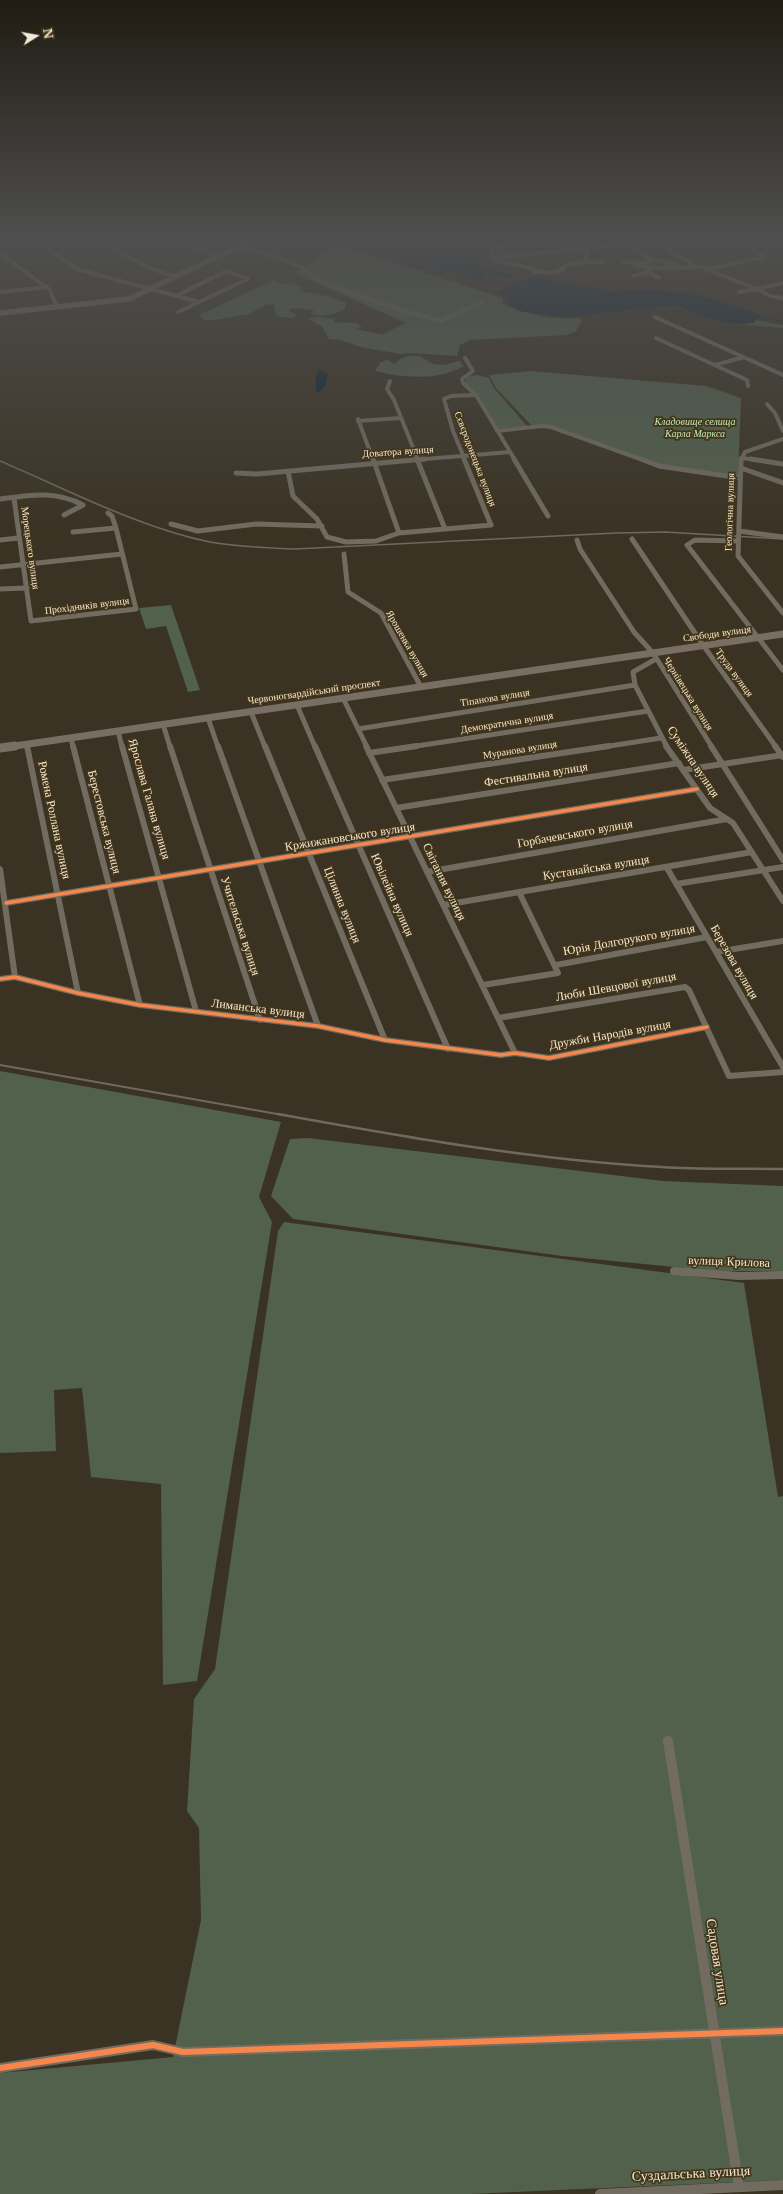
<!DOCTYPE html>
<html>
<head>
<meta charset="utf-8">
<style>
	body { margin:0 }
	#map { position:relative; width:783px; height:2194px; overflow:hidden; background:#3a3222; font-family:"Libre Baskerville",serif }
	canvas { display:block }
	.north { position:absolute; left:16px; top:16px; width:40px; height:40px; -webkit-text-stroke:3px #443518; paint-order:stroke; rotate:79deg; font-size:11px; font-weight:700; line-height:16px; text-align:center; color:#f1e8d7 }
	.north::after { content:''; display:block; margin:auto; width:14px; height:18px; background:#f1e8d7; clip-path:polygon(50% 0,100% 100%,50% 72%,0 100%) }
</style>
</head>
<body>
<div id="map">
<canvas width="783" height="2194"></canvas>
<div class="north">N</div>
</div>
<script>
const g = document.querySelector('canvas').getContext('2d');
g.lineJoin = 'round';
function fill(path, color) { g.fillStyle = color; g.fill(path, 'evenodd'); }
function trace(path, color, width, dash) { g.strokeStyle = color; g.lineWidth = width; g.lineCap = dash ? 'butt' : 'round'; g.setLineDash(dash || []); g.stroke(path); }
function label(font, color, halo, rows, align = 'center') {
  g.font = font + ' "Libre Baskerville",serif'; g.lineWidth = 3.5; g.setLineDash([]); g.textBaseline = 'middle'; g.strokeStyle = halo; g.fillStyle = color; for (const [text, x, y, turn = 0] of rows) {
    g.save(); g.translate(x, y); g.rotate((+turn || 0) * Math.PI / 180); g.textAlign = isNaN(turn) ? turn : align; if (halo) g.strokeText(text, 0, 0); g.fillText(text, 0, 0); g.restore();
  }
}
const green = new Path2D(`
	M 348,242 L 357,244 L 353,249 L 502,298 L 503,304 C 529,315 552,320 580,318 L 582,320 L 576,331 L 567,335 L 470,340 L 460,345 L 457,356 L 409,353 L 401,354 L 360,347 L 341,340 L 329,339 L 322,327 L 308,318 L 317,317 L 335,319 L 334,322 L 356,323 L 362,327 L 355,329 L 385,335 L 383,334 L 406,323 L 295,273 L 337,243 L 343,245 Z
	M 274,280 L 280,284 L 292,283 L 303,288 L 300,291 L 327,296 L 346,303 L 345,309 C 335,314 322,318 311,314 L 314,310 L 292,308 L 289,311 L 297,315 L 292,318 L 276,316 L 274,304 L 265,305 L 249,314 L 215,320 L 205,320 L 199,315 Z
	M 754,320 L 783,325 L 783,328 L 737,324 L 753,323 Z
	M 407,356 L 419,356 L 433,364 L 444,365 L 459,361 L 464,366 C 437,381 404,378 375,371 L 381,362 L 387,360 L 395,364 L 400,359 Z
	M 531,371 L 706,386 L 741,398 L 738,477 L 667,467 L 553,426 L 531,425 L 496,388 L 489,375 Z
	M 477,375 L 489,378 L 494,388 L 527,426 L 498,429 L 465,383 L 467,377 Z
	M 171,605 L 200,690 L 188,692 L 166,626 L 146,629 L 139,608 Z
	M 0,1071 L 281,1122 L 259,1197 L 272,1222 L 197,1681 L 163,1685 L 161,1484 L 91,1477 L 82,1388 L 54,1390 L 56,1451 L 0,1453 Z
	M 308,1138 L 663,1181 L 783,1186 L 783,1271 L 715,1271 L 562,1256 L 293,1219 L 271,1196 L 290,1139 Z
	M 284,1222 L 744,1283 L 778,1497 L 783,1496 L 783,2180 L 471,2194 L 0,2194 L 0,2073 L 173,2057 L 201,1920 L 199,1828 L 187,1811 L 194,1699 L 215,1669 L 278,1231 Z`);
const water = new Path2D(`
	M 446,254 L 470,256 L 477,260 L 480,266 L 516,275 L 508,279 L 489,274 L 482,277 L 482,282 L 478,282 L 459,274 L 414,267 L 380,256 L 415,259 Z
	M 532,276 L 542,277 L 586,288 L 591,286 L 604,291 L 656,290 L 692,293 L 761,315 L 753,323 L 737,324 L 703,317 L 677,305 L 566,317 L 519,311 L 516,308 L 508,306 L 510,299 L 501,295 L 499,292 Z
	M 319,370 L 328,374 L 325,386 L 317,394 C 315,386 314,377 319,370 Z`);
const stream = new Path2D(`
	M 316,237 L 382,257
	M 757,317 L 783,321`);
const streetFar4 = new Path2D(`
	M 30,237 L 80,270 L 199,302
	M 90,237 L 152,269 L 177,277
	M 169,237 L 218,256
	M 239,237 L 253,239
	M 481,237 L 492,250 L 491,256 L 495,260 L 534,269 L 534,273
	M 616,237 L 650,259 L 676,264
	M 734,237 L 764,257
	M 664,240 L 673,252 L 696,266
	M 239,246 C 268,255 299,260 321,282 L 404,311 L 441,321 L 482,302
	M 588,247 L 585,262 L 605,262
	M 489,248 L 578,237
	M 0,253 L 50,290 L 57,307
	M 494,258 L 664,240 L 674,237
	M 623,262 L 643,263 L 653,260
	M 637,263 L 635,265 L 649,268 L 648,272 L 659,278
	M 649,268 L 718,267 L 764,257
	M 706,269 L 757,289 L 783,283
	M 535,271 C 547,272 558,276 566,265 L 585,262
	M 633,276 L 648,272
	M 0,292 L 47,287
	M 739,292 L 757,289 L 770,296 L 783,298
	M 176,296 L 226,271 L 248,279 L 178,312
	M 655,317 L 783,375
	M 656,338 L 747,380 L 748,386
	M 465,358 L 473,371 L 462,379 L 463,383 L 476,395 L 515,460
	M 715,365 L 744,357
	M 390,381 L 387,389 L 394,400 L 418,460
	M 767,404 L 775,413 L 783,431
	M 358,419 L 373,460
	M 358,421 L 401,418
	M 497,431 L 542,426 L 551,427 L 643,460
	M 741,458 L 758,460
	M 413,460 L 510,452
	M 465,460 L 453,431 L 444,399 L 451,396 L 476,395
	M 741,460 L 745,452 L 783,439`);
const streetFar3 = new Path2D(`
	M 373,459 L 399,533
	M 417,459 L 445,529
	M 514,459 L 548,516
	M 641,459 L 659,466 L 740,478
	M 741,459 L 738,556 L 783,613
	M 751,459 L 783,464
	M 741,468 L 783,483
	M 288,471 L 293,496 L 317,519 L 327,537 L 346,542 L 376,541 L 399,533 L 491,525 L 464,459
	M 236,473 L 257,474 L 425,459
	M 14,498 L 31,621 L 136,609 L 116,528 L 73,532
	M 0,499 C 29,495 56,490 83,505 L 64,515
	M 108,513 L 112,516 L 116,528
	M 171,524 L 198,531 L 256,524 L 322,526
	M 739,531 L 783,537
	M 632,539 L 703,645 L 776,747
	M 0,540 L 19,538
	M 577,540 L 580,549 L 634,632 L 653,653 L 712,747
	M 738,541 L 695,540 L 687,545 L 783,670
	M 344,554 L 348,592 L 381,613 L 421,687
	M 0,567 L 122,554
	M 0,589 L 27,588
	M 656,659 L 633,672 L 635,685 L 667,747
	M 343,698 L 367,747
	M 297,705 L 315,747
	M 251,712 L 265,747
	M 208,718 L 218,747
	M 163,724 L 170,747
	M 358,729 L 635,685
	M 118,731 L 122,747
	M 71,738 L 73,747
	M 27,745 L 27,747
	M 410,747 L 648,711
	M 603,747 L 661,738`);
const streetFar2 = new Path2D(`
	M 27,746 L 78,993
	M 73,746 L 140,1005
	M 122,746 L 196,1011
	M 170,746 L 260,1020
	M 218,746 L 318,1026
	M 265,746 L 385,1040
	M 315,746 L 448,1049
	M 366,746 L 515,1053
	M 666,746 L 710,808 L 733,823 L 783,901
	M 711,746 L 783,860
	M 775,746 L 783,757
	M 369,753 L 417,746
	M 683,770 L 783,755
	M 382,780 L 609,746
	M 396,808 L 679,763
	M 667,868 L 783,1067
	M 0,869 L 15,977
	M 427,872 L 727,819
	M 676,884 L 783,867
	M 6,903 L 697,789
	M 444,905 L 752,852
	M 716,952 L 783,941
	M 556,965 L 707,937
	M 0,979 L 15,977 L 78,993 L 140,1005 L 318,1026 L 385,1040 L 501,1055 L 515,1053 L 549,1058 L 707,1027
	M 483,985 L 558,973 L 519,892
	M 498,1018 L 685,987 L 689,990 L 729,1076 L 783,1072`);
const streetFar1 = new Path2D(`
	M 674,1271 L 739,1276 L 783,1275`);
const street = new Path2D(`
	M 668,1741 L 739,2187
	M 0,2068 L 153,2045 L 183,2052 L 783,2031
	M 600,2194 L 783,2185`);
const secondaryFar2 = new Path2D(`
	M 0,313 L 129,299 L 258,237`);
const secondaryFar1 = new Path2D(`
	M 8,747 L 783,634`);
const secondary = new Path2D(`
	M 0,748 L 15,746`);
const railFar2 = new Path2D(`
	M 0,461 C 66,489 140,528 210,542 C 238,547 267,548 295,549 L 616,533 L 665,532 L 783,539`);
const railFar1 = new Path2D(`
	M 0,1065 L 283,1115`);
const rail = new Path2D(`
	M 278,1114 C 405,1137 533,1160 662,1167 C 702,1170 743,1168 783,1169`);
const cyclewayFar1 = new Path2D(`
	M 6,903 L 697,789
	M 0,979 L 15,977 L 78,993 L 140,1005 L 318,1026 L 385,1040 L 501,1055 L 515,1053 L 549,1058 L 707,1027`);
const cycleway = new Path2D(`
	M 0,2068 L 153,2045 L 183,2052 L 783,2031`);
const farParknames = [
	["Кладовище селища",695,422],
	["Карла Маркса",695,434]
];
const farStreetnames = [
	["Доватора вулиця",398,452,-4],
	["Сєвєродонецька вулиця",475,459,69],
	["Геологічна вулиця",730,512,-88],
	["Морецького вулиця",30,548,82],
	["Прохідників вулиця",87,606,-7],
	["Свободи вулиця",717,634,-8],
	["Ярошенка вулиця",407,644,60],
	["Труда вулиця",734,673,54],
	["Червоногвардійський проспект",314,692,-8],
	["Чернівецька вулиця",688,694,58],
	["Тіпанова вулиця",495,698,-9],
	["Демократична вулиця",507,723,-9],
	["Муранова вулиця",520,750,-9]
];
const streetNames = [
	["Суміжна вулиця",693,762,56],
	["Фестивальна вулиця",536,775,-9],
	["Ярослава Галана вулиця",149,799,74],
	["Ромена Роллана вулиця",54,820,78],
	["Берестовська вулиця",104,822,76],
	["Горбачевського вулиця",575,834,-10],
	["Кржижановського вулиця",350,837,-9],
	["Кустанайська вулиця",596,868,-9],
	["Світання вулиця",444,882,64],
	["Ювілейна вулиця",392,895,66],
	["Цілинна вулиця",342,905,68],
	["Учительська вулиця",240,926,72],
	["Юрія Долгорукого вулиця",629,940,-10],
	["Березова вулиця",734,962,60],
	["Люби Шевцової вулиця",616,987,-10],
	["Лиманська вулиця",258,1009,7],
	["Дружби Народів вулиця",610,1035,-10],
	["вулиця Крилова",729,1262,2]
];
const nearStreetnames = [
	["Садовая улица",717,1962,81],
	["Суздальська вулиця",691,2174,-3]
];
fill(green, '#52614c');
fill(water, '#0a2331');
trace(stream, '#0a2331', 1);
trace(streetFar4, '#726c60', 4);
trace(streetFar3, '#726c60', 5);
trace(streetFar2, '#726c60', 6);
trace(streetFar1, '#726c60', 8);
trace(street, '#726c60', 10);
trace(secondaryFar2, '#786e63', 5.5);
trace(secondaryFar1, '#786e63', 7);
trace(secondary, '#786e63', 9);
trace(railFar2, '#6f695e', 1.5);
trace(railFar1, '#6f695e', 2);
trace(rail, '#6f695e', 2.5);
trace(cyclewayFar1, '#f5874c', 3.5);
trace(cycleway, '#f5874c', 6);
const sky = g.createLinearGradient(0, 0, 0, 544);
sky.addColorStop(0, '#201c13');
sky.addColorStop(0.44, '#4f4f4f');
sky.addColorStop(1, '#4f4f4f00');
g.fillStyle = sky;
g.fillRect(0, 0, 783, 544);
label('italic 10px', '#c5ecbd', '#443518', farParknames);
label('10px', '#f1e8d7', '#443518', farStreetnames);
label('12px', '#f1e8d7', '#443518', streetNames);
label('14px', '#f1e8d7', '#443518', nearStreetnames);
</script>
</body>
</html>
